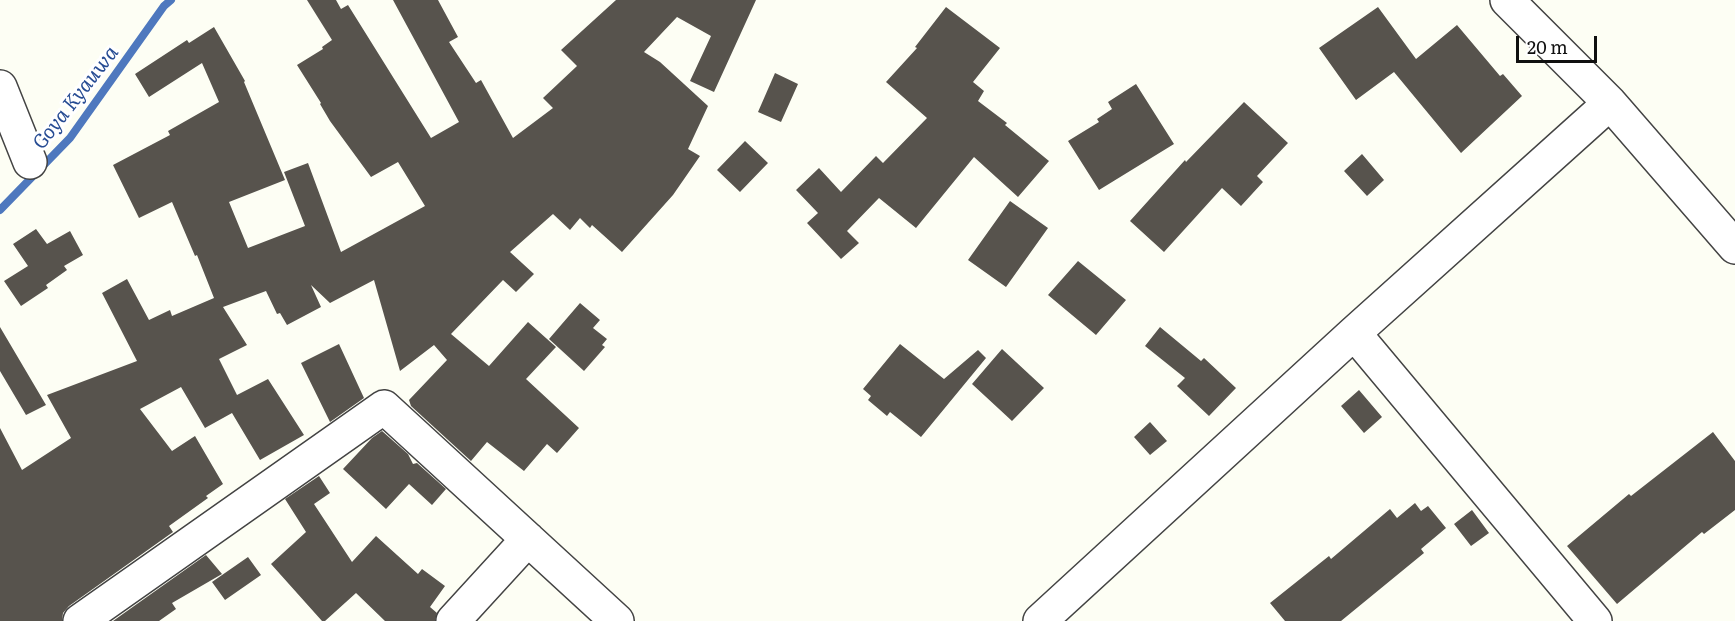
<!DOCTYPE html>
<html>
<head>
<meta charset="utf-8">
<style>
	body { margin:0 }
	#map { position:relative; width:1735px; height:621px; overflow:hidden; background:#fdfef4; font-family:Literata,serif }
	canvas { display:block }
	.scale { position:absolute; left:1516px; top:36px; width:81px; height:27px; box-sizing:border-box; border:3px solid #101010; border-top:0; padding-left:8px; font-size:18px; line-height:21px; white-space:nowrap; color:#101010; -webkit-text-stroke:4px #fff; paint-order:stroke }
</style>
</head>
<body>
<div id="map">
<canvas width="1735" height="621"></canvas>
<div class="scale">20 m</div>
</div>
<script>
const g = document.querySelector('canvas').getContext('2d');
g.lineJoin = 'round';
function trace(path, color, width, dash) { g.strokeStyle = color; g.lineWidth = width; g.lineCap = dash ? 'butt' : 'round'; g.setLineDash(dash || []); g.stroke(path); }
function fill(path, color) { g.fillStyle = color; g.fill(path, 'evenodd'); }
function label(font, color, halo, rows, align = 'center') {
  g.font = font + ' Literata,serif'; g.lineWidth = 6; g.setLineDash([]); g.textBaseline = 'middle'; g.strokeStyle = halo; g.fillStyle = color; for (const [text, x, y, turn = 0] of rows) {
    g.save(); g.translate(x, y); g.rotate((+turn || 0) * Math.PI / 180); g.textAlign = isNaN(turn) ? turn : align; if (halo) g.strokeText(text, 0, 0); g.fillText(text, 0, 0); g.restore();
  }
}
const stream = new Path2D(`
	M 0,210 L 70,138 L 164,6 L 171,0`);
const building = new Path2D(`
	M 307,0 L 336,0 L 341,9 L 348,5 L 431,138 L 459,122 L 393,0 L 438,0 L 458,37 L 449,42 L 476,83 L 481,80 L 513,138 L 553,108 L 543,98 L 577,66 L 561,50 L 616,0 L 756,0 L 714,92 L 690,81 L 711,36 L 677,17 L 644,52 L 660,62 L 708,106 L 688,149 L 700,156 L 673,195 L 622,252 L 592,225 L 590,228 L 580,218 L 570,230 L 553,214 L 510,252 L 534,274 L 516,292 L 503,280 L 451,334 L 489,366 L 528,322 L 556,347 L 526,379 L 579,428 L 557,453 L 547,444 L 524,471 L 487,442 L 471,461 L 411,406 L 409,400 L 447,360 L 434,345 L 400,371 L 374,280 L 330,303 L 311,285 L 321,307 L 287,325 L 280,313 L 277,314 L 266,291 L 223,307 L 247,345 L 219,359 L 237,395 L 268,379 L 304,435 L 260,460 L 232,413 L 205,428 L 181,387 L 140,409 L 172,451 L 195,436 L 223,484 L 206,496 L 208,498 L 169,526 L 173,532 L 69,606 L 63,613 L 62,621 L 0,621 L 0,428 L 22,470 L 71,438 L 47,395 L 137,361 L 102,293 L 127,279 L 149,320 L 170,310 L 172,316 L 214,298 L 197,255 L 195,256 L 172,202 L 139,218 L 113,165 L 170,135 L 168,131 L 219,102 L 202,63 L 149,97 L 135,74 L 187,40 L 189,43 L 214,27 L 245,81 L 244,82 L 285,180 L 229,202 L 248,248 L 305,226 L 284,172 L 308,163 L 341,252 L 425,206 L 398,162 L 371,177 L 330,121 L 320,104 L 321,103 L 297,65 L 323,49 L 322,47 L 332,40 Z
	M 946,7 L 1000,48 L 973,82 L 984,91 L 978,101 L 1007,123 L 1005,125 L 1049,161 L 1018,197 L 974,157 L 916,228 L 879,198 L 847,231 L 859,243 L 841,259 L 807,223 L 818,213 L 796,190 L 819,168 L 841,192 L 876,156 L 883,163 L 927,118 L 886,82 L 917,48 L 915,47 Z
	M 1378,7 L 1416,59 L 1457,25 L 1500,76 L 1503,74 L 1522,96 L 1461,153 L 1394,72 L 1356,100 L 1319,48 Z
	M 775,73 L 798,84 L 781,122 L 758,112 Z
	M 1136,84 L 1174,144 L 1099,190 L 1068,141 L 1099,122 L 1097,119 L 1112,109 L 1108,102 Z
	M 1244,102 L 1288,143 L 1257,176 L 1263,182 L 1241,206 L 1222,188 L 1164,252 L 1130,221 L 1185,160 L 1186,162 Z
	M 745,141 L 768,163 L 740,192 L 717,170 Z
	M 1362,154 L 1384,180 L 1367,196 L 1344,171 Z
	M 1010,201 L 1048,228 L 1006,287 L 968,260 Z
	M 36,229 L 47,244 L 70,231 L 83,255 L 64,266 L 67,270 L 46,285 L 48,288 L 21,306 L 4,281 L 28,266 L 13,244 Z
	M 1078,261 L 1126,300 L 1096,335 L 1048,295 Z
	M 580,303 L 600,320 L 593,328 L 607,339 L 602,345 L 605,347 L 584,371 L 549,339 Z
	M 0,327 L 46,405 L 26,415 L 0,371 Z
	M 1160,327 L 1201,361 L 1204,358 L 1236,388 L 1209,416 L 1177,386 L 1185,378 L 1145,346 Z
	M 339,344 L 364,398 L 330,422 L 301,363 Z
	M 900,344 L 944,379 L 978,350 L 986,358 L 921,437 L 890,412 L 887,416 L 868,400 L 871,396 L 863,389 Z
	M 1002,349 L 1044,388 L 1012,421 L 972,384 Z
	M 1359,390 L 1382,417 L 1364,433 L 1341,406 Z
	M 1150,422 L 1167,441 L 1150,455 L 1134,437 Z
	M 382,431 L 408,454 L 413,464 L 417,463 L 446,489 L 432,505 L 409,484 L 386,509 L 343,469 L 372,438 Z
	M 1713,432 L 1735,461 L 1735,510 L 1704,534 L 1702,532 L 1617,604 L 1567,546 L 1629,494 L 1631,496 Z
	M 319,476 L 330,493 L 314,504 L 352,562 L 376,536 L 418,574 L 422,569 L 445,586 L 430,607 L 437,613 L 435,621 L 385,621 L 356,593 L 325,621 L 322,621 L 271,564 L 306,532 L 285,499 Z
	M 1415,503 L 1421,511 L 1428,506 L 1446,528 L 1421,549 L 1424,553 L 1341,621 L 1285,621 L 1270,603 L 1329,556 L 1331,559 L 1390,509 L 1397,518 Z
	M 1472,510 L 1489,533 L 1471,546 L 1454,524 Z
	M 206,555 L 222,574 L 172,603 L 176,609 L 159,621 L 113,621 Z
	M 248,557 L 261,575 L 225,600 L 212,582 Z`);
const minor = new Path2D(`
	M 1507,0 L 1610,103 L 1735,247
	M 0,87 L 30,162
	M 1354,333 L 1595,621
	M 80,621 L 384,407 L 617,621
	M 453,621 L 528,539
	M 1040,621 L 1354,333 L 1610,103`);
const waterNames = [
	["Goya Kyauwa",76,98,-52]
];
trace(stream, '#4e78be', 8);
fill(building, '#57534d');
trace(minor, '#434343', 36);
trace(minor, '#fff', 33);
label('italic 20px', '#274c93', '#fff', waterNames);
</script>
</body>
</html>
